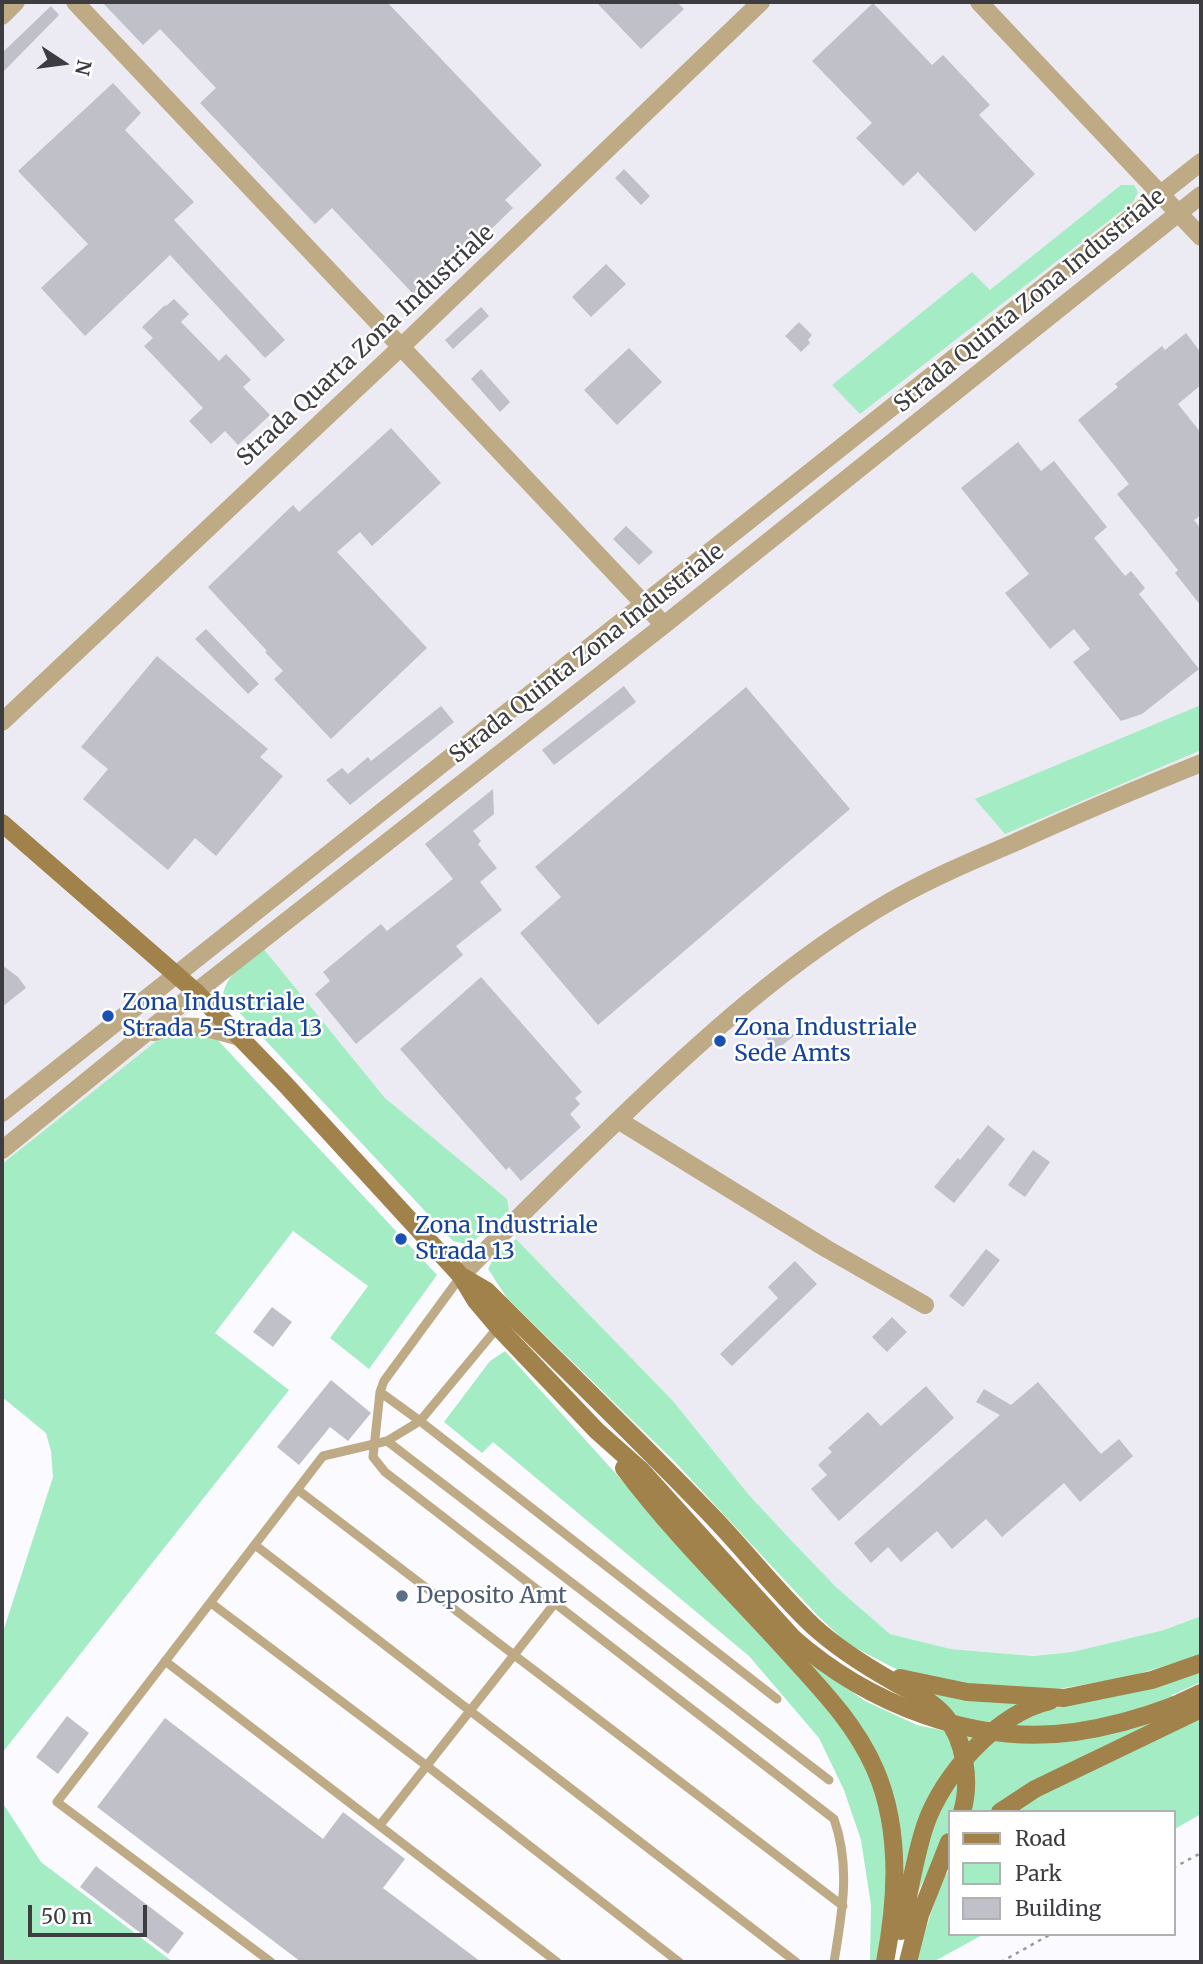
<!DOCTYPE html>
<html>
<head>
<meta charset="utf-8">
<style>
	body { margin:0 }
	#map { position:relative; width:1203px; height:1964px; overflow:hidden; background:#fafaff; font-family:Merriweather,serif }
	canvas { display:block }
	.frame { position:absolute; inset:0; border:4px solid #3d3c40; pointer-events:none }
	.legend { position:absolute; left:948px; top:1810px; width:228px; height:126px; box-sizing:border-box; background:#fff; border:2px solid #b1b1b3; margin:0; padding:9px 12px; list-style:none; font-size:21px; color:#3d3c40 }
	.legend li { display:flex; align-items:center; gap:14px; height:35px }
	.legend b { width:35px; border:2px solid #b1b1b3 }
	.north { position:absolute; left:28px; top:28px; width:70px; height:70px; -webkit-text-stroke:5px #fff; paint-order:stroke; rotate:103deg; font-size:19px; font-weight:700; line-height:28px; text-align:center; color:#3d3c40 }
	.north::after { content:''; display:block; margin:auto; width:24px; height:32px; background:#3d3c40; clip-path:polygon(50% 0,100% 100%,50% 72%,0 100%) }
	.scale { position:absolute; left:28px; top:1905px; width:119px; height:32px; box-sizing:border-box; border:4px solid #3d3c40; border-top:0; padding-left:9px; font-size:21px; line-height:24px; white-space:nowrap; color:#3d3c40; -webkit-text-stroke:5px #fff; paint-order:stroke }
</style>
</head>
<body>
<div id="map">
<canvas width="1203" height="1964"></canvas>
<div class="frame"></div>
<ul class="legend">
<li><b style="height:9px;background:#a1824a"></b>Road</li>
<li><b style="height:19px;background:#a4edc4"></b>Park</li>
<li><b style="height:19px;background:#c0c0c8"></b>Building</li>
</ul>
<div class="north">N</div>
<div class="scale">50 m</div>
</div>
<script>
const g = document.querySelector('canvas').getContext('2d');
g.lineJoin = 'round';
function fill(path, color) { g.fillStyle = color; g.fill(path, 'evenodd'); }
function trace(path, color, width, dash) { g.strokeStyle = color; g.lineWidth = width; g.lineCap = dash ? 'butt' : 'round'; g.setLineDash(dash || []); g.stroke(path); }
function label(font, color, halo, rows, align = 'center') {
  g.font = font + ' Merriweather,serif'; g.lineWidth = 5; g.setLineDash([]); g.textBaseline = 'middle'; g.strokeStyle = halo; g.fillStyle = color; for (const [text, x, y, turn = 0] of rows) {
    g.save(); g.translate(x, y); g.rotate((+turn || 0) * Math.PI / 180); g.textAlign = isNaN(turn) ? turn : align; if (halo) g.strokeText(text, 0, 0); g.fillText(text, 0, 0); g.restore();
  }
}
const built = new Path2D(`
	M 2,2 L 1201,2 L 1201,1616 L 1164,1630 L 1072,1652 L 1033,1656 L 951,1649 L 890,1634 L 836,1587 L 791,1540 L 749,1495 L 673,1401 L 516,1239 L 506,1199 L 385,1098 L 263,948 L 160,1038 L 2,1164 Z`);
const green = new Path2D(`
	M 1121,185 L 1134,185 L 1138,192 L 1133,202 L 860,414 L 832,385 L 972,272 L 990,290 Z
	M 1201,705 L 1201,750 L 1005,834 L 975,799 Z
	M 263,948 L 385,1098 L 507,1199 L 509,1211 L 469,1245 L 453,1241 L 223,995 C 226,974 247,962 263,948 Z
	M 181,1033 L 214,1036 L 437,1275 L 369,1369 L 330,1338 L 368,1286 L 293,1231 L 215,1333 L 289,1390 L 2,1753 L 2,1635 L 53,1477 L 51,1451 L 46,1433 L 2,1397 L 2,1164 L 160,1038 Z
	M 516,1239 L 673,1401 L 749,1495 L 791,1540 L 836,1587 L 890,1634 L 951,1649 L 1033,1656 L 1072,1652 L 1164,1630 L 1201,1616 L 1201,1655 L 1128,1677 L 1058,1689 L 1012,1691 L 918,1678 L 894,1668 L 848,1644 L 818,1616 L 675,1462 L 507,1298 L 488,1269 L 494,1257 Z
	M 505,1351 L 835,1716 L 868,1767 L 880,1808 L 885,1843 L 886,1903 L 877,1962 L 870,1962 L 871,1905 L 861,1840 L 844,1790 L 819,1738 L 749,1656 L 493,1442 L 482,1453 L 444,1422 L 490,1361 Z
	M 801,1656 L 865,1701 L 917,1725 L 950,1732 L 958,1762 L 900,1900 L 891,1804 Z
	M 1201,1671 L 1201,1682 L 1172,1695 L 1174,1716 L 1027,1786 L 991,1812 L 967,1812 L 969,1763 L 1009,1722 L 1030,1712 L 1095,1700 Z
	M 919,1688 L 1029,1701 L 967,1753 Z
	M 1201,1715 L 1201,1814 L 1173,1830 L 1173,1812 L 1010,1812 L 1034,1794 Z
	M 961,1773 L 957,1812 L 949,1812 L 949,1830 L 912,1904 L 929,1827 Z
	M 2,1802 L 41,1862 L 173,1962 L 2,1962 Z
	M 949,1870 L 949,1934 L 984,1934 L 933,1962 L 915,1962 L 941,1882 Z`);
const building = new Path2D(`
	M 102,2 L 387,2 L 542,165 L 505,200 L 513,208 L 478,242 L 472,236 L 446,261 L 452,267 L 418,299 L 332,208 L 315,224 L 200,103 L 216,88 L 160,29 L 143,45 Z
	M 596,2 L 677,2 L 684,9 L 641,49 Z
	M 873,3 L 932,65 L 943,55 L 990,105 L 979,115 L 1035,174 L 975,232 L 918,172 L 903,186 L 856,138 L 872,123 L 812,61 Z
	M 51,6 L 59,15 L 2,73 L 2,53 Z
	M 113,83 L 141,113 L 125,130 L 194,202 L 174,220 L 285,340 L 265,358 L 170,255 L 85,336 L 41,288 L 88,244 L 18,171 Z
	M 624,169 L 650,196 L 641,205 L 615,178 Z
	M 606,264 L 626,284 L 591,317 L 572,297 Z
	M 174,299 L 189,314 L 181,322 L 219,361 L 226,354 L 251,380 L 243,387 L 270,415 L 238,445 L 225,431 L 211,444 L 189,421 L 203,408 L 144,346 L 153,338 L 142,327 L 165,305 L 166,306 Z
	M 481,307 L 489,316 L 453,349 L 445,340 Z
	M 799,322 L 812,335 L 808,340 L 810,343 L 801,352 L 785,336 Z
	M 1186,333 L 1201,353 L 1201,385 L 1178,404 L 1201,433 L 1201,515 L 1194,520 L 1201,529 L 1201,606 L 1175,573 L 1178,570 L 1117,494 L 1129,484 L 1078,420 L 1118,387 L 1115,384 L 1162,346 L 1165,350 Z
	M 629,348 L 662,382 L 617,425 L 584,390 Z
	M 481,369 L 510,402 L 500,412 L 471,379 Z
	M 391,428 L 441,483 L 372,546 L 360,532 L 337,552 L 427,648 L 331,739 L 274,679 L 283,671 L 265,652 L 267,651 L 208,587 L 293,505 L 299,512 Z
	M 1018,442 L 1041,471 L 1054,461 L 1107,527 L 1094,538 L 1125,576 L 1131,571 L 1145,588 L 1139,594 L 1199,669 L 1142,714 L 1121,721 L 1073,662 L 1090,649 L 1074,629 L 1050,649 L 1005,593 L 1029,574 L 961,488 Z
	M 626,526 L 653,552 L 639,565 L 613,539 Z
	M 206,629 L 259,684 L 248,694 L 195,639 Z
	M 157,656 L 268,749 L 260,757 L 283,776 L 216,856 L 195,838 L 168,870 L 83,799 L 108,769 L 81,747 Z
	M 624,686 L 636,702 L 554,765 L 542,750 Z
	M 746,687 L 850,809 L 598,1025 L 520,933 L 561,897 L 535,867 Z
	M 441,706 L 454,722 L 350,805 L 326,780 L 342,768 L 348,774 L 368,757 L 371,761 Z
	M 493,789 L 494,814 L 473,831 L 481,841 L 478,844 L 497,868 L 480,882 L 502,910 L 456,946 L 463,955 L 356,1044 L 315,994 L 330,981 L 323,972 L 381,924 L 387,931 L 453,879 L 425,844 Z
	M 2,965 L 18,977 L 26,988 L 2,1007 Z
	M 481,977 L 582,1092 L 575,1098 L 580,1104 L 570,1114 L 581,1127 L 521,1181 L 509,1167 L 506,1170 L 400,1049 Z
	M 780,1019 L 794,1036 L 776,1050 L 762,1033 Z
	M 988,1125 L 1005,1139 L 954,1203 L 934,1187 L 958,1158 L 960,1160 Z
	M 1033,1150 L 1050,1162 L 1025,1197 L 1008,1185 Z
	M 986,1249 L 1000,1260 L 963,1307 L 949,1296 Z
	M 795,1261 L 817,1284 L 732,1366 L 720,1354 L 778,1298 L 768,1287 Z
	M 272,1307 L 292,1322 L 273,1347 L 253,1332 Z
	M 892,1317 L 907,1332 L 887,1352 L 872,1337 Z
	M 331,1380 L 371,1413 L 348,1441 L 330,1427 L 299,1465 L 277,1447 Z
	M 1038,1382 L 1101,1454 L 1119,1439 L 1133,1456 L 1080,1502 L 1064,1483 L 1002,1537 L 986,1519 L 952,1549 L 937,1531 L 901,1562 L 888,1547 L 871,1563 L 854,1543 L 1000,1415 L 976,1402 L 984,1389 L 1011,1405 Z
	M 926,1386 L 954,1418 L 839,1521 L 811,1489 L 827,1475 L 818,1465 L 832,1452 L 828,1448 L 868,1412 L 881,1426 Z
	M 67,1716 L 89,1733 L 58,1774 L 36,1757 Z
	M 165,1718 L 323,1839 L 343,1812 L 405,1859 L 383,1888 L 481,1962 L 301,1962 L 97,1807 Z
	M 96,1866 L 184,1933 L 168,1954 L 80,1887 Z`);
const path = new Path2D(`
	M 1173,1868 L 1201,1853
	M 1001,1962 L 1051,1934`);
const lane = new Path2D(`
	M 461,1276 L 384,1381 L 380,1392 L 373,1457 L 385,1472 L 834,1819 C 851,1867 842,1913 834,1962
	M 380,1392 L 420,1421 L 777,1699
	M 387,1441 L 829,1780
	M 298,1490 L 843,1906
	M 255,1545 L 796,1962
	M 211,1603 L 427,1766 L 679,1962
	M 165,1661 L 557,1962
	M 380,1825 L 555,1603
	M 271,1962 L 57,1802 L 323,1456 L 387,1441 L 420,1421 L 498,1327`);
const street = new Path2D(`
	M 75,2 L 664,625
	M 979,2 L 1201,237
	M 2,16 L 16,2
	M 2,722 L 401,347 L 761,2
	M 154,1032 C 184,1021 210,1028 239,1037
	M 2,1113 L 1201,162
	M 618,1120 L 827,1249 L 925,1305
	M 2,1150 L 196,992 L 664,625 L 1201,195
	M 461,1276 C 511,1224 563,1173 615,1123 C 700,1041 789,960 891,901 C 931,878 974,860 1016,842 C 1077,814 1139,788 1201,763`);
const secondary = new Path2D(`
	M 2,823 L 196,992 L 285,1084 L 461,1276 L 476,1301 L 498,1327 L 597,1431 L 642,1471 L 793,1638
	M 463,1277 L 487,1291 C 561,1365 636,1437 709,1513 C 744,1549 776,1591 813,1626 C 837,1648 864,1665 892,1681 C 909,1691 931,1699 945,1716 C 965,1740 971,1782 962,1812
	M 624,1468 C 671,1531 730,1589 783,1647 C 817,1685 854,1721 875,1769 C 901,1828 897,1900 885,1962
	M 900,1678 L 967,1692 L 1064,1698 L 1152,1680 L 1201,1663
	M 1173,1706 L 1201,1693
	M 1000,1812 L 1035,1789 L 1201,1709
	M 901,1931 C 909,1896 914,1859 925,1826 C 942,1775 997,1713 1050,1701
	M 908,1962 L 920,1915 L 949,1842`);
const secondaryBridge = new Path2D(`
	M 793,1638 C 868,1704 974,1746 1075,1732 C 1109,1727 1141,1718 1173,1706`);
const markers = [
	[108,1016,7,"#1a4fb4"],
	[720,1041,7,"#1a4fb4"],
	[401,1239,7,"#1a4fb4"],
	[402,1596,7,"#5c6f8a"]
];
const streetNames = [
	["Strada Quinta Zona Industriale",1030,301,-39],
	["Strada Quarta Zona Industriale",366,346,-43],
	["Strada Quinta Zona Industriale",587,654,-38]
];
const transitNames = [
	["Zona Industriale",122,1003],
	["Strada 5-Strada 13",122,1029],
	["Zona Industriale",734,1028],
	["Sede Amts",734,1054],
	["Zona Industriale",415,1226],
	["Strada 13",415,1252]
];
const serviceNames = [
	["Deposito Amt",416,1596]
];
fill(built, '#ecebf4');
fill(green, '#a4edc4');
fill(building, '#c0c0c8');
trace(path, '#99999d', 2.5, [3.5, 5]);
trace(lane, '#beaa85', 9);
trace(street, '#beaa85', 18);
trace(secondary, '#a1824a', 18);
trace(secondaryBridge, '#a1824a', 18);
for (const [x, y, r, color] of markers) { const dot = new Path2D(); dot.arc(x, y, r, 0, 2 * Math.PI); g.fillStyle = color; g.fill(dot); trace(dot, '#fff', 2.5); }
label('23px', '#3d3c40', '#fff', streetNames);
label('23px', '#164399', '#fff', transitNames, 'left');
label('23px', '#4e5e75', '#fff', serviceNames, 'left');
</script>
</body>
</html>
